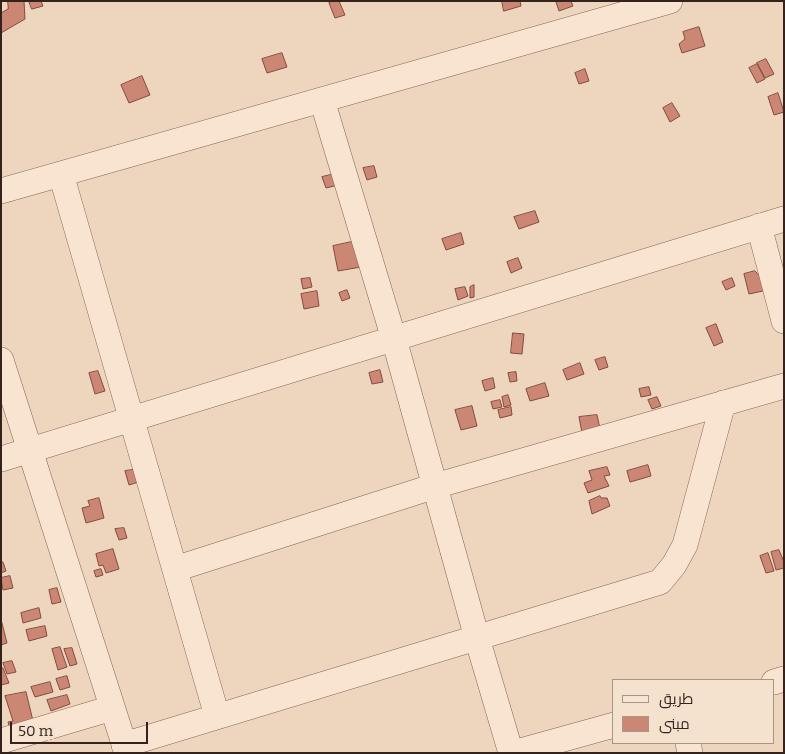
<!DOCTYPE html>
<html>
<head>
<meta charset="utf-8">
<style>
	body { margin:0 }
	#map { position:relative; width:785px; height:754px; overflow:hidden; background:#edd5be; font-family:Bitter,Cairo,serif }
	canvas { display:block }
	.frame { position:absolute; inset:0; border:2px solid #34231c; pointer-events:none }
	.legend { position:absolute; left:612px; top:679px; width:162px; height:65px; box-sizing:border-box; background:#f4e1ce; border:1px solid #a79587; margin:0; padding:6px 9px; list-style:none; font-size:15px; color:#34231c }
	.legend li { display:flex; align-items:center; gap:10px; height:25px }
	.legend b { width:25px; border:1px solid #a79587 }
	.scale { position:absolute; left:10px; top:722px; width:138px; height:22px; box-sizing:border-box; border:2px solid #34231c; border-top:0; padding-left:6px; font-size:15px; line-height:18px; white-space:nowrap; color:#34231c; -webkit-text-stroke:4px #f4e1ce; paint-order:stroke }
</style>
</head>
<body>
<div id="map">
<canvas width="785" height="754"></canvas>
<div class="frame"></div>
<ul class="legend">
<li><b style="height:6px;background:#f8e4d1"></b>طريق</li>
<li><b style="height:14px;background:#cb8774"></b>مبنى</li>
</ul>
<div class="scale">50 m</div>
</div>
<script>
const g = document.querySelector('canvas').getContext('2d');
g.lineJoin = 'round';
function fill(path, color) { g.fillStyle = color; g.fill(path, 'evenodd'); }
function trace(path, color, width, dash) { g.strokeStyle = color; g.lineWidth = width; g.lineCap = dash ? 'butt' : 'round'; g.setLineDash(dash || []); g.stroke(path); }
const building = new Path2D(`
	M 8,1 L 24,1 L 25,19 L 1,33 L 1,13 L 8,9 Z
	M 29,1 L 41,1 L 43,6 L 32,9 Z
	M 334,1 L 339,1 L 345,15 L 335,18 L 329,3 Z
	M 502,1 L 520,1 L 521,6 L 504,11 Z
	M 571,1 L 573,6 L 559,11 L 556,2 Z
	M 699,27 L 705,46 L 682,53 L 679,44 L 685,39 L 683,32 Z
	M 282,53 L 287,67 L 267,73 L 262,59 Z
	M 766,59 L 774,74 L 765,78 L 757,63 Z
	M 757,64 L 765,79 L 757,83 L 749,68 Z
	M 585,69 L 589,81 L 579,84 L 575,73 Z
	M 142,76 L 150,95 L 129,103 L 121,85 Z
	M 778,93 L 784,112 L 774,115 L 768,97 Z
	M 672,103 L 680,116 L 670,122 L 663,108 Z
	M 374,166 L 377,177 L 367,180 L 363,168 Z
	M 335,174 L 338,185 L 326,188 L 322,177 Z
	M 535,211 L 539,222 L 519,229 L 514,217 Z
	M 461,233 L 464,244 L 446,250 L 442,239 Z
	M 356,241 L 361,267 L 338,271 L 333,246 Z
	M 518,258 L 522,268 L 511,273 L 507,262 Z
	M 755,271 L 772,289 L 749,294 L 744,274 Z
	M 310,278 L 312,287 L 303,289 L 301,279 Z
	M 732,278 L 735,286 L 726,290 L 722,282 Z
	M 474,285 L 474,297 L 470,298 L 470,287 Z
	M 465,287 L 468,296 L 458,300 L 455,289 Z
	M 347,290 L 350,298 L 342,301 L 339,293 Z
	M 317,291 L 319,306 L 304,309 L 301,294 Z
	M 716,324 L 723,342 L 714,346 L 706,328 Z
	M 513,333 L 524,334 L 522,354 L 511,353 Z
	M 605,357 L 608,367 L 599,370 L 595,360 Z
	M 580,363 L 584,374 L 567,380 L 563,370 Z
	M 380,370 L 383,382 L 372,384 L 369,373 Z
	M 98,371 L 105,391 L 95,394 L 89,373 Z
	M 516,372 L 517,381 L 510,382 L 508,373 Z
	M 493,378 L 495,388 L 485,391 L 482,381 Z
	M 545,383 L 549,396 L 530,401 L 526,389 Z
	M 649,387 L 651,395 L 641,397 L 639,389 Z
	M 508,395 L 511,405 L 504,407 L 502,397 Z
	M 657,397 L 661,406 L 652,409 L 648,400 Z
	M 500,400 L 502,407 L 493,409 L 491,402 Z
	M 472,406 L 477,426 L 461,430 L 455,410 Z
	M 511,407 L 512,415 L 500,418 L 498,410 Z
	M 597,415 L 601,433 L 583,438 L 579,417 Z
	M 648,465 L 651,476 L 630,482 L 627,471 Z
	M 607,467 L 610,475 L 604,476 L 609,486 L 588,493 L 584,483 L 592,480 L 589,471 Z
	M 139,469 L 142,481 L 129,485 L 125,471 Z
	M 600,496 L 601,498 L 607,498 L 610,506 L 592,514 L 589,501 Z
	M 99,498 L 104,518 L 86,523 L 82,508 L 90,506 L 88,501 Z
	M 124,528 L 127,538 L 119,540 L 115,529 Z
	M 113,549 L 119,569 L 106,573 L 103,565 L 99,566 L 96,554 Z
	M 779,550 L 784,562 L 784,568 L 776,570 L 771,552 Z
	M 768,553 L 774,571 L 766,573 L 760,556 Z
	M 1,562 L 3,562 L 6,571 L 1,573 Z
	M 101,569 L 103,575 L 96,577 L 94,571 Z
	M 10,576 L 13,588 L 3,590 L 1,578 Z
	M 57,588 L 61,602 L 52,604 L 49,590 Z
	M 39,608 L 41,618 L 23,623 L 21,613 Z
	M 2,623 L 7,643 L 1,645 L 1,624 Z
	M 45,626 L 47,636 L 29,641 L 26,630 Z
	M 60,647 L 67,667 L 58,670 L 52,649 Z
	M 72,648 L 77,664 L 70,666 L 64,649 Z
	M 12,661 L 16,672 L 7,674 L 3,663 Z
	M 1,668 L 3,668 L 9,683 L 1,685 Z
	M 67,676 L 70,687 L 60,690 L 56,679 Z
	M 50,682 L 53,692 L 35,697 L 31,687 Z
	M 26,692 L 34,725 L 10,729 L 8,722 L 13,721 L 5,696 Z
	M 67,695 L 70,704 L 51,711 L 47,700 Z`);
const minor = new Path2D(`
	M 322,100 L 394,339 L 477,638 L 511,753
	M 61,174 L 217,716
	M 1,191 L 670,1
	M 759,226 L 784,321
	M 1,360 L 127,753
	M 1,459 L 784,219
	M 175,569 L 435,486 L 784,386
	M 774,682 L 784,679
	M 1,741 L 112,708
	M 688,743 L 690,753
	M 124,745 L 660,582 L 674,565 L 685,545 L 723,403
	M 513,753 L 614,725`);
fill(building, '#cb8774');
trace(building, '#834b3e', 1);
trace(minor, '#856657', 26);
trace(minor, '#f8e4d1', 25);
</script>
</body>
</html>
